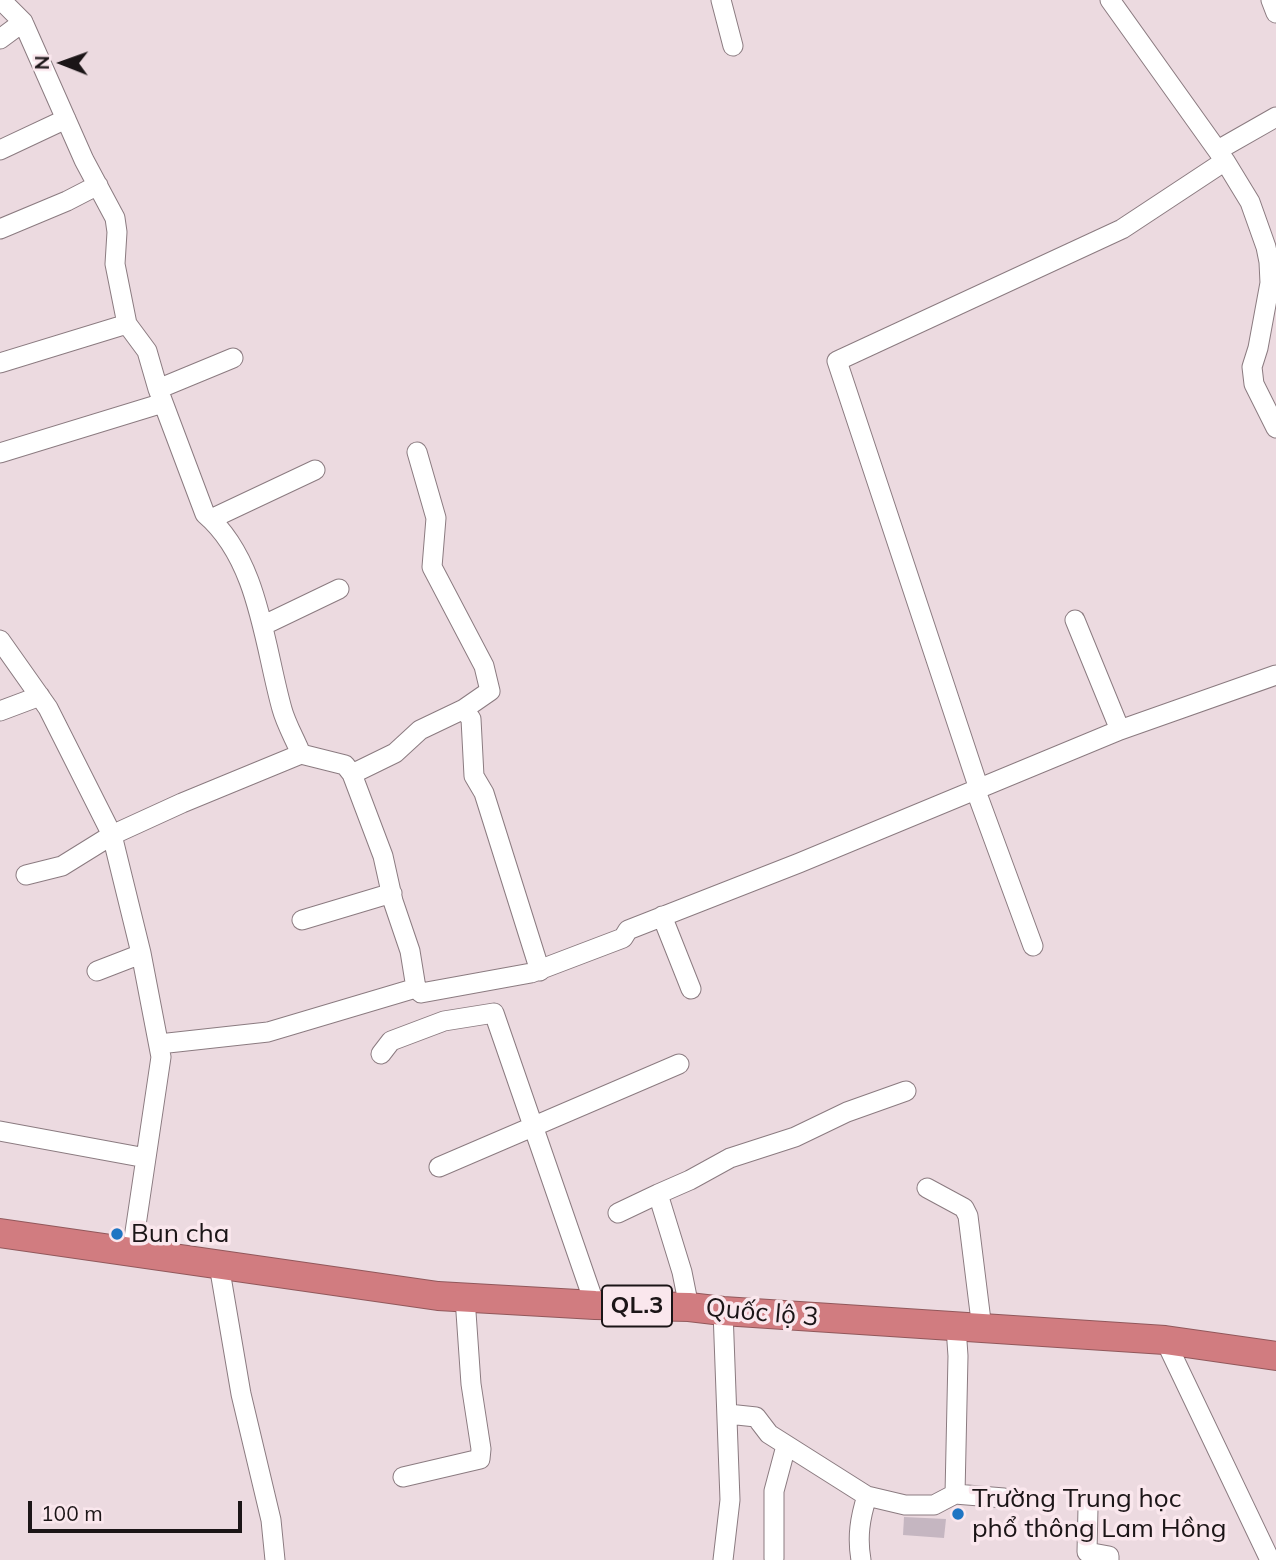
<!DOCTYPE html>
<html>
<head>
<meta charset="utf-8">
<style>
	body { margin:0 }
	#map { position:relative; width:1276px; height:1560px; overflow:hidden; background:#ecdae0; font-family:Mulish,sans-serif }
	canvas { display:block }
	.north { position:absolute; left:28px; top:28px; width:70px; height:70px; -webkit-text-stroke:5px #fae7ed; paint-order:stroke; rotate:271deg; font-size:19px; font-weight:700; line-height:28px; text-align:center; color:#1b1517 }
	.north::after { content:''; display:block; margin:auto; width:24px; height:32px; background:#1b1517; clip-path:polygon(50% 0,100% 100%,50% 72%,0 100%) }
	.scale { position:absolute; left:28px; top:1501px; width:214px; height:32px; box-sizing:border-box; border:4px solid #1b1517; border-top:0; padding-left:9px; font-size:21px; line-height:24px; white-space:nowrap; color:#1b1517; -webkit-text-stroke:5px #fae7ed; paint-order:stroke }
</style>
</head>
<body>
<div id="map">
<canvas width="1276" height="1560"></canvas>
<div class="north">N</div>
<div class="scale">100 m</div>
</div>
<script>
const g = document.querySelector('canvas').getContext('2d');
g.lineJoin = 'round';
function fill(path, color) { g.fillStyle = color; g.fill(path, 'evenodd'); }
function trace(path, color, width, dash) { g.strokeStyle = color; g.lineWidth = width; g.lineCap = dash ? 'butt' : 'round'; g.setLineDash(dash || []); g.stroke(path); }
function label(font, color, halo, rows, align = 'center') {
  g.font = font + ' Mulish,sans-serif'; g.lineWidth = 7; g.setLineDash([]); g.textBaseline = 'middle'; g.strokeStyle = halo; g.fillStyle = color; for (const [text, x, y, turn = 0] of rows) {
    g.save(); g.translate(x, y); g.rotate((+turn || 0) * Math.PI / 180); g.textAlign = isNaN(turn) ? turn : align; if (halo) g.strokeText(text, 0, 0); g.fillText(text, 0, 0); g.restore();
  }
}
const building = new Path2D(`
	M 904,1517 L 946,1519 L 944,1538 L 903,1535 Z`);
const minor = new Path2D(`
	M 721,0 L 733,46
	M 1110,0 L 1225,161 L 1250,202 L 1266,247 L 1269,262 L 1270,283 L 1258,348 L 1252,367 L 1254,384 L 1276,428
	M 1271,0 L 1276,13
	M 0,2 L 5,4 L 23,22 L 84,160 L 115,218 L 117,232 L 115,264 L 127,324 L 147,351 L 158,389 L 205,514 C 259,560 264,645 282,709 C 286,724 295,739 301,754
	M 0,39 L 23,22
	M 0,150 L 66,119
	M 1218,150 L 1276,117
	M 0,229 L 67,201 L 98,185
	M 0,363 L 127,324
	M 158,389 L 233,358
	M 417,452 L 436,518 L 432,567 L 484,666 L 490,691 L 464,709
	M 0,453 L 163,403
	M 211,519 L 315,470
	M 1075,620 L 1120,730
	M 264,625 L 339,589
	M 0,640 L 48,708 L 112,835 L 141,953 L 161,1057 L 132,1252
	M 0,711 L 40,696
	M 352,774 L 395,753 L 420,730 L 464,709 L 471,719 L 474,776 L 484,793 L 540,971
	M 979,789 L 837,361 L 1122,229 L 1225,161
	M 976,791 L 1033,946
	M 26,875 L 62,866 L 112,835 L 182,803 L 301,754 L 345,765 L 352,774 L 383,856 L 393,901 L 410,951 L 416,988 L 421,993 L 531,973 L 623,938 L 628,930 L 799,863 L 1120,730 L 1276,675
	M 662,916 L 691,989
	M 302,920 L 392,893
	M 97,971 L 141,954
	M 159,1044 L 268,1032 L 416,988
	M 381,1054 L 391,1041 L 444,1021 L 494,1013 L 595,1305
	M 0,1131 L 146,1158
	M 439,1167 L 679,1064
	M 927,1188 L 964,1208 L 968,1216 L 982,1329
	M 618,1213 L 658,1194
	M 219,1265 L 241,1394 L 271,1520 L 275,1560
	M 689,1307 L 682,1272 L 658,1194 L 690,1180 L 730,1158 L 795,1137 L 847,1112 L 906,1091
	M 723,1311 L 730,1500 L 723,1560
	M 1165,1340 L 1270,1560
	M 728,1414 L 756,1417 L 769,1434 L 867,1496 L 905,1505 L 934,1505 L 955,1494 L 958,1356 L 956,1327
	M 403,1477 L 480,1459 L 481,1449 L 471,1384 L 465,1298
	M 955,1494 L 1004,1498
	M 1088,1508 L 1087,1552 L 1109,1556 L 1109,1560
	M 774,1558 L 774,1491 L 786,1446
	M 861,1560 C 857,1537 860,1518 867,1496`);
const highway = new Path2D(`
	M 0,1233 L 438,1296 L 595,1305 L 689,1307 L 723,1311 L 1165,1340 L 1276,1356`);
const markers = [
	[117,1234,7,"#1f75c3"],
	[958,1514,7,"#1f75c3"]
];
const shields = [
	[637,1306,70]
];
const shieldNames = [
	["QL.3",637,1306]
];
const poiNames = [
	["Bun cha",131,1234],
	["Trường Trung học",972,1499],
	["phổ thông Lam Hồng",972,1529]
];
const streetNames = [
	["Quốc lộ 3",762,1313,5]
];
fill(building, '#c5b6c1');
trace(minor, '#8b7b80', 21);
trace(highway, '#91585b', 30);
trace(minor, '#fff', 19);
trace(highway, '#d17c80', 28);
for (const [x, y, r, color] of markers) { const dot = new Path2D(); dot.arc(x, y, r, 0, 2 * Math.PI); g.fillStyle = color; g.fill(dot); trace(dot, '#fae7ed', 2.5); }
for (const [x, y, w] of shields) { const box = new Path2D(); box.roundRect(x - w / 2, y - 20.5, w, 41, 5); g.fillStyle = '#fae7ed'; g.fill(box); trace(box, '#1b1517', 2); }
label('bold 24px', '#1b1517', null, shieldNames);
label('26px', '#1b1517', '#fae7ed', poiNames, 'left');
label('26px', '#1b1517', '#fae7ed', streetNames);
</script>
</body>
</html>
